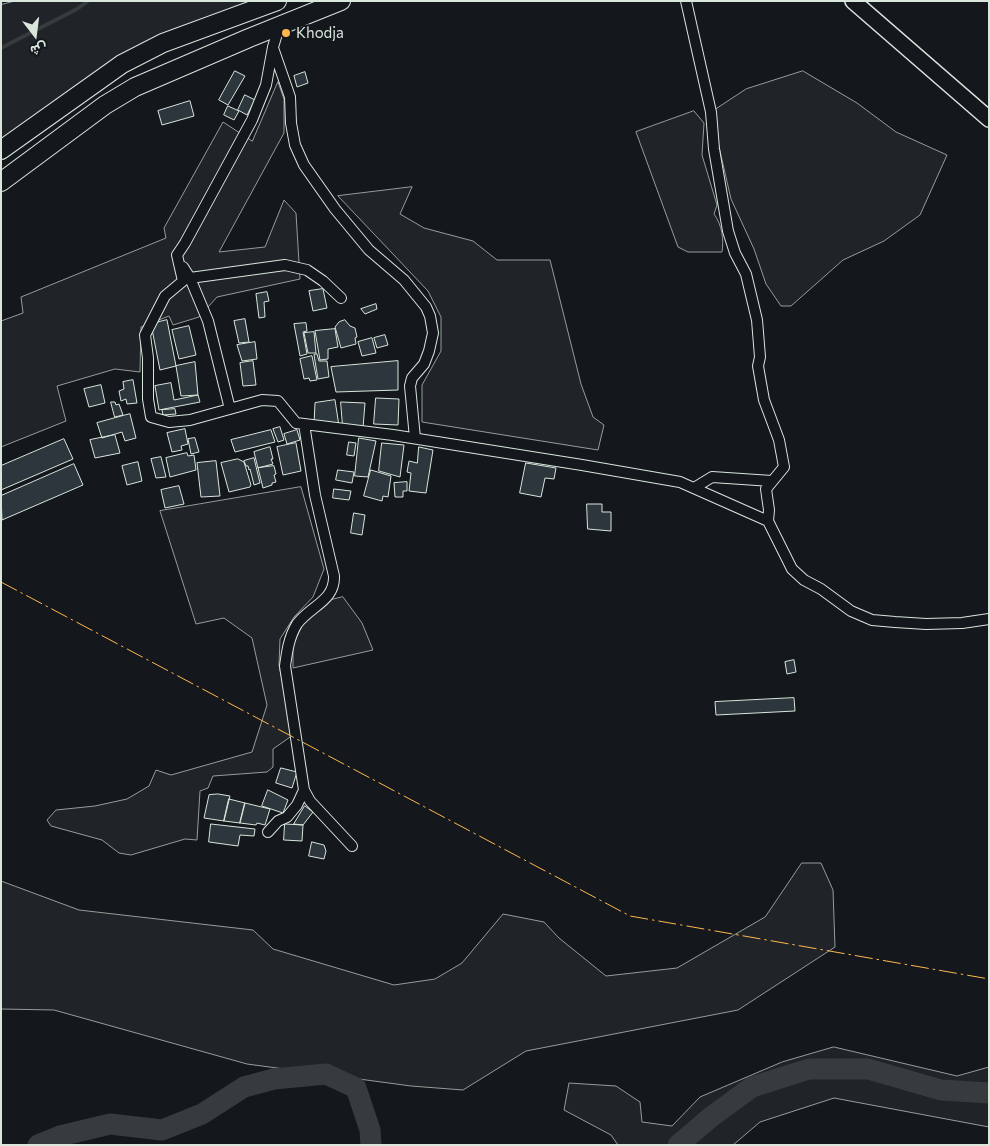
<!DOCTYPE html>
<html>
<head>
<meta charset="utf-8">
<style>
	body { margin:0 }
	#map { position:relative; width:990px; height:1146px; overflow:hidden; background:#14181c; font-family:Commissioner,Vazirmatn,sans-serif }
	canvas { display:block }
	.frame { position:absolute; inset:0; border:2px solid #d8e6dc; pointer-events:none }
	.north { position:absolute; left:10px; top:10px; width:50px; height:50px; -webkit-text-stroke:4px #14181c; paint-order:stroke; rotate:165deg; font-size:14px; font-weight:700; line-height:20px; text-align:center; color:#d8e6dc }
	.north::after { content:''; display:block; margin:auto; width:18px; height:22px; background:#d8e6dc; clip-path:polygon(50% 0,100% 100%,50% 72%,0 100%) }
</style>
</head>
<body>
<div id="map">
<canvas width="990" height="1146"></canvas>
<div class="frame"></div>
<div class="north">ش</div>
</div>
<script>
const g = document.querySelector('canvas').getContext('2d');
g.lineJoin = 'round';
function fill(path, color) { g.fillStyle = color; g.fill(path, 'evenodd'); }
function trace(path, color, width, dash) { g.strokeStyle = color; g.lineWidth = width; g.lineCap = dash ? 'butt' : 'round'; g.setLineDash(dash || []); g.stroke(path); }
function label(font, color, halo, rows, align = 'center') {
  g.font = font + ' Commissioner,sans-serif'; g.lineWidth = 4; g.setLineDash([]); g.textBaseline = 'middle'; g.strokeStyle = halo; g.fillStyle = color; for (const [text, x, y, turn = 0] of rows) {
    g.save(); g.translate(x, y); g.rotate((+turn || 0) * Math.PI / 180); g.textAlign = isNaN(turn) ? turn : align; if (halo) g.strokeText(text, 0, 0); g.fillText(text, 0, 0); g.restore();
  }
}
const green = new Path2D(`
	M 15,1 L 277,1 L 163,43 L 1,142 L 1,5 Z
	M 803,71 L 857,103 L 896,132 L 947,155 L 920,215 L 884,241 L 843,260 L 791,306 L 781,306 L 766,284 L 754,249 L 731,199 L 711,112 L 746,89 Z
	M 278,82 L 284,99 L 284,133 L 219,252 L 265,247 L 284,200 L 296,213 L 300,279 L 217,297 L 199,317 L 173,325 L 169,316 L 141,327 L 140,372 L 115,369 L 57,386 L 66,421 L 1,447 L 1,321 L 23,313 L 21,297 L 166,238 L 164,228 L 223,122 L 252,141 Z
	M 694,111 L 704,123 L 702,155 L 717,205 L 714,214 C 722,225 724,239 722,252 L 688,252 L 678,247 L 636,132 Z
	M 412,187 L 400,214 L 424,228 L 473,241 L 497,260 L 550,260 L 581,384 L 593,417 L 604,425 L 598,450 L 422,422 L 422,385 L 441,351 L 441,317 L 428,291 L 338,196 Z
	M 301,487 L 324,569 L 313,597 L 294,617 L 280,639 L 279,665 L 293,735 L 273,749 L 273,767 L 267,772 L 213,776 L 208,788 L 200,791 L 197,840 L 185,839 L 131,855 L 119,853 L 102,840 L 51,826 L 47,820 L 56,810 L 95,806 L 127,799 L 149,786 L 156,770 L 171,775 L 252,752 L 267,705 L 252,638 L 224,618 L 196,624 L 160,511 Z
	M 343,597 L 362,623 L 373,650 L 293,668 L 293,646 L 302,624 L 330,600 Z
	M 802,863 L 821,863 L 833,890 L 835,947 L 738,1010 L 526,1051 L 463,1090 L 411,1086 L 247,1064 L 54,1010 L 1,1009 L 1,881 L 79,910 L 253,930 L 273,949 L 394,985 L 435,979 L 462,963 L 503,914 L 544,922 L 559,938 L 606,976 L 677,968 L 765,917 Z
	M 834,1047 L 957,1076 L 989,1067 L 989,1127 L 834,1098 L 760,1122 L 733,1145 L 618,1145 L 611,1135 L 564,1110 L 569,1083 L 616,1086 L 640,1102 L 642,1122 L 672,1126 L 700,1097 L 782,1062 Z`);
const stream = new Path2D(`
	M 1,48 L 77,9 L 88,1`);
const river = new Path2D(`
	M 38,1145 L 60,1136 L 110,1124 L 162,1130 L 202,1114 L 244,1087 L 274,1079 L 326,1074 L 356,1088 L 370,1130 L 371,1145
	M 678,1145 L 711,1117 L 752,1087 L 809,1069 L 868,1069 L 941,1090 L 989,1093`);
const building = new Path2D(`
	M 235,71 L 245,76 L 228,105 L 219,100 Z
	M 305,72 L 308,83 L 297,87 L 294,76 Z
	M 245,95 L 255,100 L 247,115 L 238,110 Z
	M 190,101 L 194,116 L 162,125 L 158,111 Z
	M 228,106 L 239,111 L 234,120 L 224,115 Z
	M 323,289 L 327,308 L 313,311 L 309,291 Z
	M 267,292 L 269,301 L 264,302 L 265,317 L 259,318 L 256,294 Z
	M 376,304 L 377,309 L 365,314 L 361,309 Z
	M 245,319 L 249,342 L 239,343 L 234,321 Z
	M 167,320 L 176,366 L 160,370 L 151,324 Z
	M 345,320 L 350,326 L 355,328 L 357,337 L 355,338 L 356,344 L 341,348 L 335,327 L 339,322 Z
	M 306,323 L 307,331 L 303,332 L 307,354 L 300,356 L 294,324 Z
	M 189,326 L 196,355 L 179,359 L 172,330 Z
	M 335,329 L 338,347 L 328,349 L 328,359 L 320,360 L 315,331 Z
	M 314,332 L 316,353 L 308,353 L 304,333 Z
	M 385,335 L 388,345 L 377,348 L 374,338 Z
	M 372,338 L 376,353 L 362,356 L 358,342 Z
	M 255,342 L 257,359 L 242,361 L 237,345 Z
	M 317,354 L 319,361 L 327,361 L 329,377 L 318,379 L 314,355 Z
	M 312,356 L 317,380 L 310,381 L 309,378 L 304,379 L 300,359 Z
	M 253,361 L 256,385 L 243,386 L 240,363 Z
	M 398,361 L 398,390 L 336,392 L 331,367 Z
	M 195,362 L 198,395 L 181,396 L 176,366 Z
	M 133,380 L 137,403 L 127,404 L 126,399 L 121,401 L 119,391 L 124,389 L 123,382 Z
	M 171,383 L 174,400 L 198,395 L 200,402 L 159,410 L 155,386 Z
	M 101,385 L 105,403 L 89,407 L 84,389 Z
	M 376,398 L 399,399 L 398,425 L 374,424 Z
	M 335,400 L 339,426 L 314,424 L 315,403 Z
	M 111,402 L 115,402 L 116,405 L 119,404 L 123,415 L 115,417 Z
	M 341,402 L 365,403 L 363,428 L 343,427 Z
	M 175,409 L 176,414 L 163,415 L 162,410 Z
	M 130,414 L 136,438 L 125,441 L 122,432 L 102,438 L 97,423 Z
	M 280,427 L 284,440 L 278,442 L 273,429 Z
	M 185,429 L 188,444 L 181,446 L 182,450 L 172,452 L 167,433 Z
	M 271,430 L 275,442 L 235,452 L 231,440 Z
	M 297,430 L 300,440 L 287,444 L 284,434 Z
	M 115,435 L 120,453 L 95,458 L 90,440 Z
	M 195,438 L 199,452 L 191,454 L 188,439 Z
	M 359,438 L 376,441 L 368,477 L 355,476 Z
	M 64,439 L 73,459 L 1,490 L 1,466 Z
	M 349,442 L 356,443 L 354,456 L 347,455 Z
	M 296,443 L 301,471 L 283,475 L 277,447 Z
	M 382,443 L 404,445 L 400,477 L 379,471 Z
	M 270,447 L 273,459 L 271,459 L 273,464 L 258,468 L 254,452 Z
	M 419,447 L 433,450 L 426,493 L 409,491 L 411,473 L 407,472 L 409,461 L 417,463 Z
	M 187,453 L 188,456 L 194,455 L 196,470 L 170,477 L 166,458 Z
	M 161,457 L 166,477 L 156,478 L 151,459 Z
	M 254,458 L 260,483 L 254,485 L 250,469 L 249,470 L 248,466 L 246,466 L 244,461 Z
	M 238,459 L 244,462 L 251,485 L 250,487 L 229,492 L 221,463 Z
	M 216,461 L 220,496 L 201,497 L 197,463 Z
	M 138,462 L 142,481 L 127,485 L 122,466 Z
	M 526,463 L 556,468 L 554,479 L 545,478 L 541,497 L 520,493 Z
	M 74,464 L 83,485 L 2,520 L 1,496 Z
	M 274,466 L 276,474 L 274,475 L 276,482 L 272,483 L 272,485 L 263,488 L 258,468 Z
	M 338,470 L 354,472 L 352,483 L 336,480 Z
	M 371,470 L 391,476 L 388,497 L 383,496 L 382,501 L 364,496 Z
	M 407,482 L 407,491 L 403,491 L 403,497 L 395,497 L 394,483 Z
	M 179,486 L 184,504 L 165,508 L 161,490 Z
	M 334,489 L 351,491 L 349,500 L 333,498 Z
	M 587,504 L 602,504 L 602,512 L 611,512 L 611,531 L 588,529 Z
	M 354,513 L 365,515 L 362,535 L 351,533 Z
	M 794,660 L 796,672 L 787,674 L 785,662 Z
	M 794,698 L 795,711 L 716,715 L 715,702 Z
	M 281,768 L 297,772 L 292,788 L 276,783 Z
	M 268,790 L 288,800 L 283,813 L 262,806 Z
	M 218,794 L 230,796 L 224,821 L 204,818 L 209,795 Z
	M 229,799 L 245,803 L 240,823 L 224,821 Z
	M 245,803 L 270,809 L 265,825 L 257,823 L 256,825 L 240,823 Z
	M 305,806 L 313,812 L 303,825 L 294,824 Z
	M 211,824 L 255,829 L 254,836 L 240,835 L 238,846 L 209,842 Z
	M 285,824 L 303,825 L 302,841 L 284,840 Z
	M 312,842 L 324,845 L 326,851 L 324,859 L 309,856 Z`);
const minor = new Path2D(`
	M 686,1 L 711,112 L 714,149 L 728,231 L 735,253 L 746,274 L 757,320 L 760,357 L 758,366 L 764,400 L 779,440 L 784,467 L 766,489 L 769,510 L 768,521
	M 279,27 L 273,47 L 266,85 L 252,120 L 185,243 L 177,255 L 183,281 L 165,296 L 145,335 L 148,358 L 148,399 L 151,417 L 169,422 L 190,420 L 262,400 L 278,401 L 296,423 L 393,435 L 582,465 L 680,482 L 768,521 L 792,569 L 804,580 L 821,589 L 851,611 L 872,620 L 895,622 L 926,624 L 962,623 L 989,619
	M 273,48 L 290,97 L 291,123 L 295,145 L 304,165 L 335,209 L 369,250 L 404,280 L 426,307 L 430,316 L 433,333 L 429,351 L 424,364 L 412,378 L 410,386 L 415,438
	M 183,267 L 190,278 L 285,265 L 307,270 L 323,281 L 341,298
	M 190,278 L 208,321 L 230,409
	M 304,424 L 315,495 L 334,576 C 335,601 310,606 297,624 C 289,637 287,651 285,666 L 304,790 L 310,801 L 352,846
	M 694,488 L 712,477 L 772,481
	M 268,832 L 278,821 L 287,817 L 297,805 L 304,790`);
const secondary = new Path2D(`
	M 853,1 L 989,119`);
const trunk = new Path2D(`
	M 1,150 L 122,64 L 163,43 L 277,1
	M 1,182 L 105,105 L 135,87 L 249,38 L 341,1`);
const power = new Path2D(`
	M 1,582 L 630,916 L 989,979`);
const markers = [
	[286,33,5,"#ffb74d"]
];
const poiNames = [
	["Khodja",296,33]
];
fill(green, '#202428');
trace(green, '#939e99', 1);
trace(stream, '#363b3e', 4);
trace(river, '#363b3e', 21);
fill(building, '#2c363c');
trace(building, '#d8e6dc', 1);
trace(minor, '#d8e6dc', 12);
trace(secondary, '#d8e6dc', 18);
trace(trunk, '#d8e6dc', 20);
trace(minor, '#14181c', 10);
trace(secondary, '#14181c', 15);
trace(trunk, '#14181c', 18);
trace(power, '#ffb74d', 1, [18, 4, 2.5, 4]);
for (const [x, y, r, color] of markers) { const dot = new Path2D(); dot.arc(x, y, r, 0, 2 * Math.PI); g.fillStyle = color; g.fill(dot); trace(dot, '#14181c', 2); }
label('15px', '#d8e6dc', '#14181c', poiNames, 'left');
</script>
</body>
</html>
